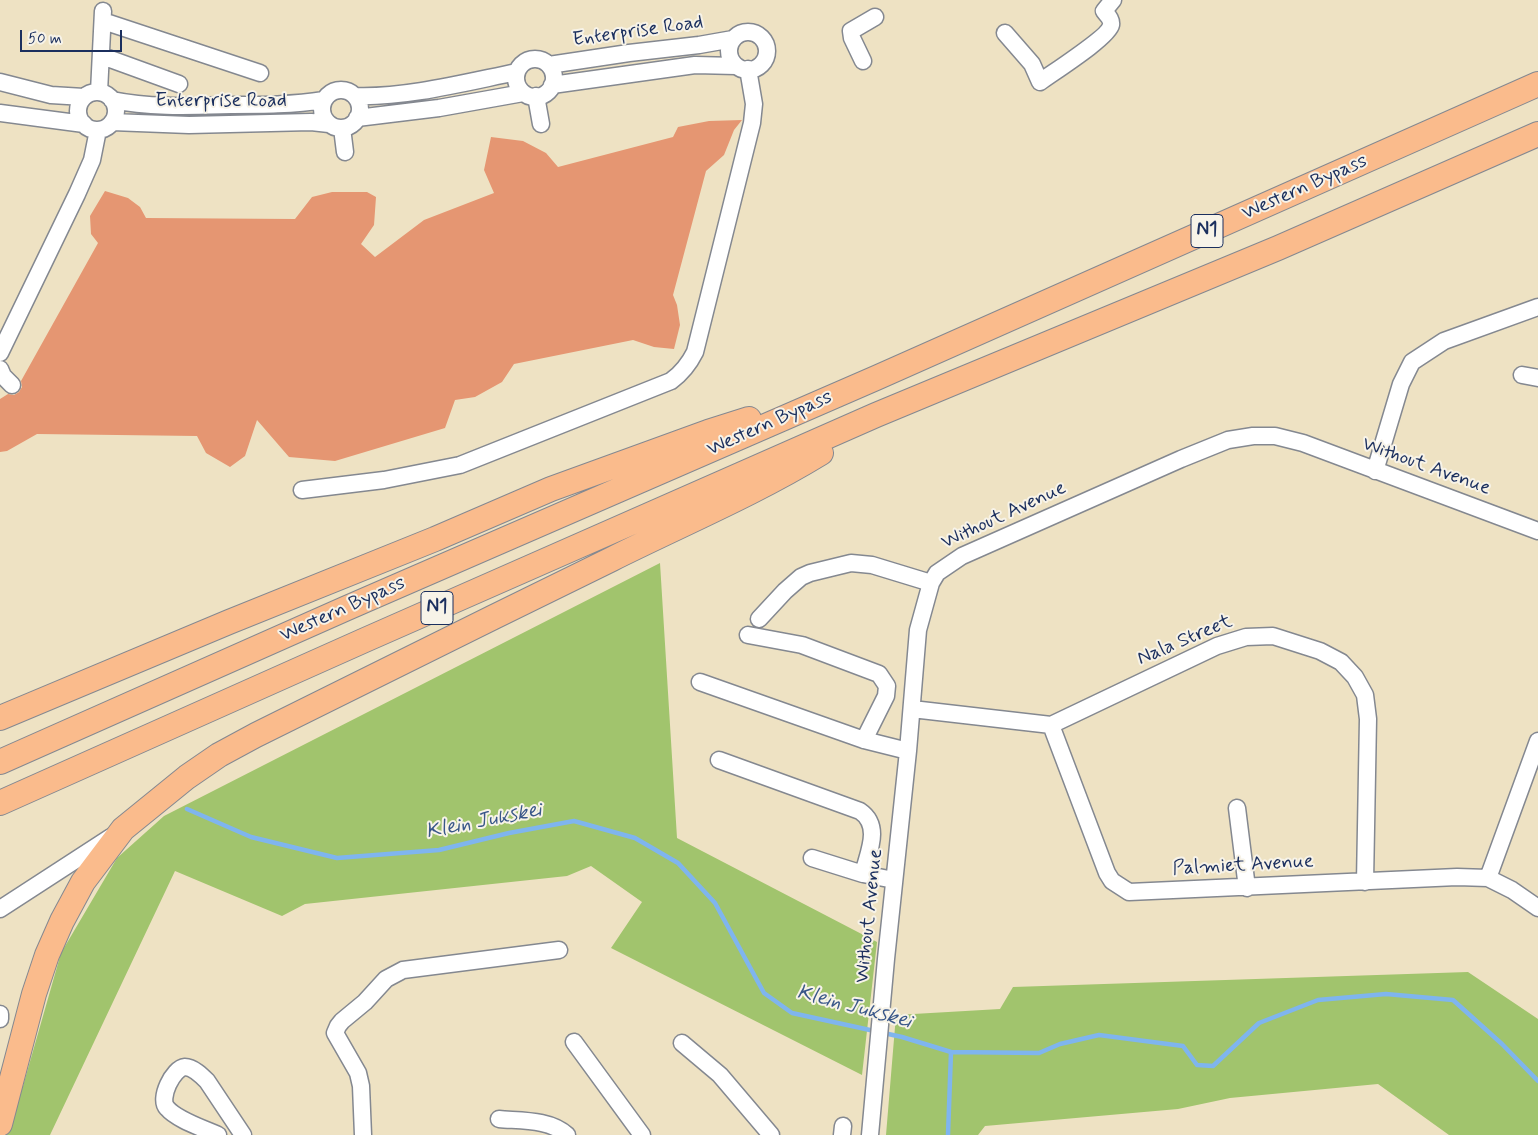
<!DOCTYPE html>
<html>
<head>
<meta charset="utf-8">
<style>
	body { margin:0 }
	#map { position:relative; width:1538px; height:1135px; overflow:hidden; background:#eee2c3; font-family:Mynerve,sans-serif }
	canvas { display:block }
	.scale { position:absolute; left:20px; top:30px; width:102px; height:22px; box-sizing:border-box; border:2px solid #1b2f5e; border-top:0; padding-left:6px; font-size:15px; line-height:18px; white-space:nowrap; color:#1b2f5e; -webkit-text-stroke:4px #f7f3e8; paint-order:stroke }
</style>
</head>
<body>
<div id="map">
<canvas width="1538" height="1135"></canvas>
<div class="scale">50 m</div>
</div>
<script>
const g = document.querySelector('canvas').getContext('2d');
g.lineJoin = 'round';
function fill(path, color) { g.fillStyle = color; g.fill(path, 'evenodd'); }
function trace(path, color, width, dash) { g.strokeStyle = color; g.lineWidth = width; g.lineCap = dash ? 'butt' : 'round'; g.setLineDash(dash || []); g.stroke(path); }
function label(font, color, halo, rows, align = 'center') {
  g.font = font + ' Mynerve,sans-serif'; g.lineWidth = 4; g.setLineDash([]); g.textBaseline = 'middle'; g.strokeStyle = halo; g.fillStyle = color; for (const [text, x, y, turn = 0] of rows) {
    g.save(); g.translate(x, y); g.rotate((+turn || 0) * Math.PI / 180); g.textAlign = isNaN(turn) ? turn : align; if (halo) g.strokeText(text, 0, 0); g.fillText(text, 0, 0); g.restore();
  }
}
const green = new Path2D(`
	M 660,563 L 677,838 L 877,942 L 862,1075 L 611,948 L 642,902 L 591,866 L 567,876 L 305,904 L 282,916 L 175,871 L 50,1135 L 6,1135 L 23,1086 L 61,953 L 117,858 L 164,816 Z
	M 1468,972 L 1538,1019 L 1538,1135 L 1449,1135 L 1378,1084 L 1230,1098 L 1178,1109 L 985,1126 L 978,1135 L 886,1135 L 896,1015 L 1000,1009 L 1013,987 Z`);
const stream = new Path2D(`
	M 187,809 L 251,837 L 337,858 L 439,850 L 509,833 L 574,821 L 635,838 L 678,863 L 715,903 L 764,993 L 792,1013 L 902,1037 L 951,1052 L 1039,1053 L 1060,1044 L 1099,1035 L 1183,1046 L 1197,1065 L 1213,1066 L 1259,1023 L 1318,1000 L 1386,994 L 1453,1000 L 1502,1044 L 1538,1081
	M 948,1135 L 951,1052`);
const building = new Path2D(`
	M 742,120 L 734,130 L 724,155 L 706,171 L 673,295 L 677,305 L 680,325 L 674,349 L 654,347 L 633,340 L 514,364 L 502,382 L 475,397 L 455,400 L 445,428 L 335,461 L 289,457 L 257,420 L 245,456 L 230,467 L 206,453 L 197,436 L 37,434 L 7,451 L 0,452 L 0,399 L 8,394 L 14,395 L 19,392 L 22,387 L 21,381 L 98,243 L 91,234 L 90,216 L 105,191 L 128,198 L 140,207 L 146,218 L 295,219 L 312,197 L 332,192 L 367,192 L 376,197 L 374,225 L 361,244 L 375,257 L 424,220 L 494,193 L 484,170 L 491,137 L 523,141 L 546,153 L 558,167 L 673,137 L 678,127 L 709,121 Z`);
const minor = new Path2D(`
	M 103,21 L 260,73
	M729 51a19 19 0 1 1 38 0a19 19 0 1 1-38 0Z
	M 1005,33 L 1032,64 L 1040,82 C 1052,73 1109,37 1111,25 C 1112,19 1107,15 1104,11 L 1113,0
	M 102,56 L 179,84
	M516 78a19 19 0 1 1 38 0a19 19 0 1 1-38 0Z
	M 863,61 L 852,38 L 851,31 L 875,17
	M 549,65 L 629,53 L 699,45 L 733,39
	M 0,82 L 51,95 L 84,97
	M 552,85 L 695,65 L 736,66
	M322 109a19 19 0 1 1 38 0a19 19 0 1 1-38 0Z
	M 99,92 L 103,11
	M78 111a19 19 0 1 1 38 0a19 19 0 1 1-38 0Z
	M 355,96 C 406,98 467,82 517,72
	M 536,96 L 541,124
	M 112,100 C 151,108 192,106 231,105 C 262,105 293,105 324,100
	M 0,113 L 84,124
	M 357,118 L 439,108 L 523,93
	M 112,122 L 189,125 L 311,122 L 329,124
	M 342,128 L 345,152
	M 0,353 L 77,194 L 92,160 L 98,130
	M 0,369 L 3,376 L 12,385
	M 1522,375 L 1538,378
	M 1375,471 L 1401,384 L 1412,362 L 1444,341 L 1538,307
	M 302,490 L 384,480 L 460,465 L 671,381 C 682,373 689,364 695,352 L 752,123 L 754,104 L 748,69
	M 759,619 L 785,591 L 801,577 L 810,573 L 851,563 L 872,565 L 931,583
	M 748,635 L 802,645 L 879,674 L 887,686 L 886,696 L 864,740
	M 700,682 L 864,740 L 908,751
	M 912,709 L 1051,725 L 1217,646 L 1246,637 L 1273,636 L 1320,651 L 1341,662 L 1355,677 L 1365,695 L 1368,719 L 1365,882
	M 1051,725 L 1107,873 L 1112,881 L 1129,892 L 1457,877 L 1488,878 L 1512,890 L 1538,908
	M 719,760 L 860,811 C 882,826 868,853 863,874 L 894,880
	M 1237,808 L 1247,888
	M 812,858 L 863,874
	M 1488,878 L 1538,741
	M 0,909 L 111,837
	M 0,1014 L 0,1019
	M 574,1042 L 642,1135
	M 682,1043 L 720,1075 L 771,1135
	M 499,1119 C 520,1121 550,1119 567,1135
	M 218,1135 C 203,1128 177,1120 167,1108 C 158,1099 173,1068 185,1067 C 193,1067 202,1076 207,1081 L 243,1135
	M 363,1135 L 361,1086 L 358,1073 L 335,1033 L 338,1026 L 342,1021 L 365,1002 L 386,979 L 403,970 L 559,950
	M 842,1135 L 843,1126
	M 870,1135 L 886,959 L 908,751 L 918,630 L 931,583 L 937,573 L 962,556 L 1181,459 L 1228,440 L 1253,436 L 1275,436 L 1303,443 L 1538,531`);
const highway = new Path2D(`
	M 0,718 L 229,622 L 435,539 L 551,489 L 708,432 L 749,419
	M 0,762 L 347,608 L 876,378 L 1538,84
	M 0,803 L 365,640 L 876,415 L 1278,248 L 1538,134
	M 0,1124 L 34,994 L 47,955 L 62,921 L 83,882 L 123,829 L 187,777 L 219,755 L 256,735 C 375,676 493,617 612,559 C 682,524 754,494 821,453`);
const shields = [
	[1207,231,32],
	[437,608,32]
];
const shieldNames = [
	["N1",1207,231],
	["N1",437,608]
];
const streetNames = [
	["Enterprise Road",638,32,-8],
	["Enterprise Road",221,102],
	["Western Bypass",1305,188,-24],
	["Western Bypass",770,424,-24],
	["Without Avenue",1426,467,20],
	["Without Avenue",1004,516,-25],
	["Western Bypass",343,610,-24],
	["Nala Street",1185,641,-23],
	["Palmiet Avenue",1243,866,-3],
	["Without Avenue",870,916,-84]
];
const waterNames = [
	["Klein Jukskei",484,822,-11],
	["Klein Jukskei",854,1008,15]
];
fill(green, '#a1c46d');
trace(stream, '#7fb5ee', 4.5);
fill(building, '#e59672');
trace(minor, '#848890', 19);
trace(highway, '#848890', 26);
trace(minor, '#fff', 16);
trace(highway, '#fabb8c', 24);
for (const [x, y, w] of shields) { const box = new Path2D(); box.roundRect(x - w / 2, y - 16.5, w, 33, 4); g.fillStyle = '#f7f3e8'; g.fill(box); trace(box, '#1b2f5e', 1); }
label('bold 19px', '#1b2f5e', null, shieldNames);
label('20px', '#1b2f5e', '#f7f3e8', streetNames);
label('italic 21px', '#395789', '#f7f3e8', waterNames);
</script>
</body>
</html>
